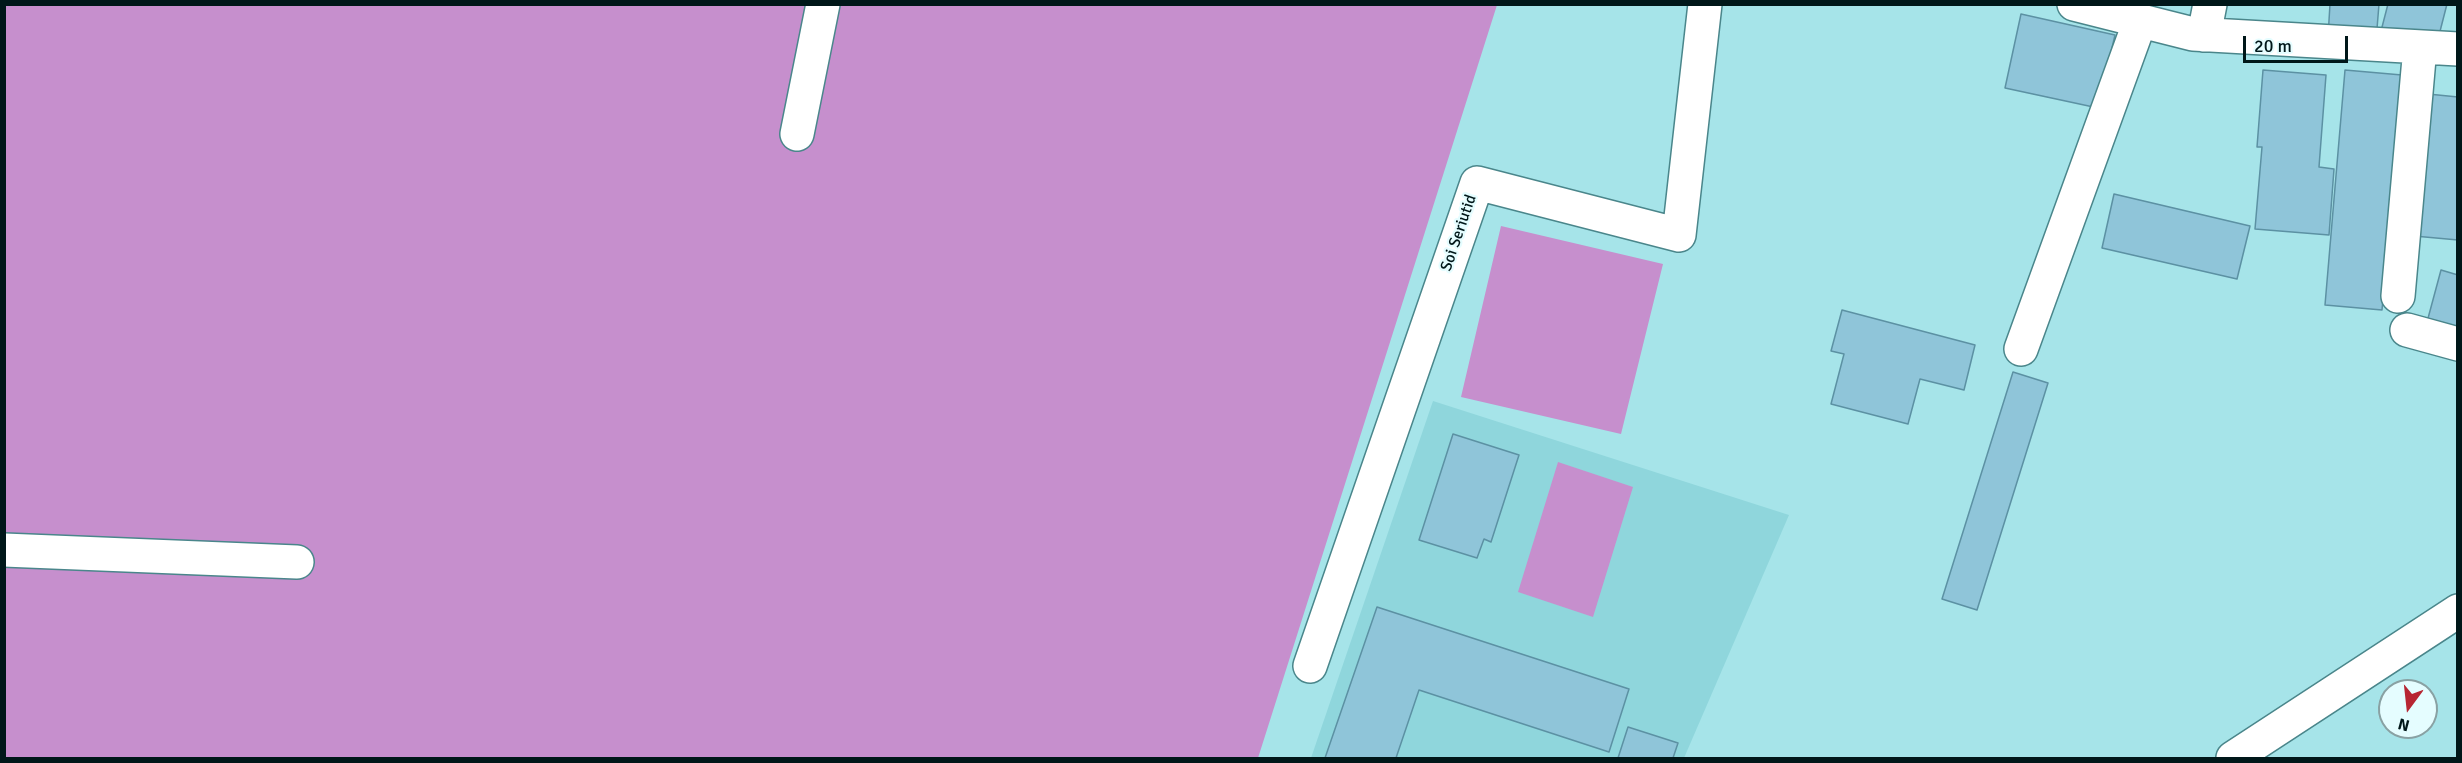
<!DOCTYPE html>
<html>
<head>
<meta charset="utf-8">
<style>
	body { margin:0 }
	#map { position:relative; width:2462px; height:763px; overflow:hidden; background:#a6e4e9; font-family:Signika,sans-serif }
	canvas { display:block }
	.frame { position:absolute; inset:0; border:6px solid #001719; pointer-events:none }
	.north { position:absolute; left:2378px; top:679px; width:60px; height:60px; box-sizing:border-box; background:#e5fdff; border:2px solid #89a1a3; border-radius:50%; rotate:195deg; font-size:16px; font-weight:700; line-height:24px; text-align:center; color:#001719 }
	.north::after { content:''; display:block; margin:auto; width:21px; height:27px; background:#b72633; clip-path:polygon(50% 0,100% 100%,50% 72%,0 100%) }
	.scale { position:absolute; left:2243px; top:36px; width:105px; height:27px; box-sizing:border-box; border:3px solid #001719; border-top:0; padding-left:8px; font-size:18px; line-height:21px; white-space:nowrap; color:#001719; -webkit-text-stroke:4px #e5fdff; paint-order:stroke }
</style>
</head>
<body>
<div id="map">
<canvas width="2462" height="763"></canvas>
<div class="frame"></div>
<div class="north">N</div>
<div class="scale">20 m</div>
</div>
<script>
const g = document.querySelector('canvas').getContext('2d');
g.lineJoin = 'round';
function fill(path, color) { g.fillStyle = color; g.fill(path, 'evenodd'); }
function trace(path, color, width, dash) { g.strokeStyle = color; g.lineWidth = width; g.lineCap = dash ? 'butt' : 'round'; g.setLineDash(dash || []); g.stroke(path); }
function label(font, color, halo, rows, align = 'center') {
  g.font = font + ' Signika,sans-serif'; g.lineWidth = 4.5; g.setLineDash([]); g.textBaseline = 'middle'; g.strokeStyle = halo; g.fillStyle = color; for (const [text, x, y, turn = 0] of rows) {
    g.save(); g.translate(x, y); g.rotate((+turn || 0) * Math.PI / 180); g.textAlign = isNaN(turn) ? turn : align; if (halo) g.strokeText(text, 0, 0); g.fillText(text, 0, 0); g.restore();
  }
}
const built = new Path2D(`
	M 1433,401 L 1789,515 L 1684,758 L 1311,758 Z`);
const green = new Path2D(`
	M 4,5 L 1497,5 L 1258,758 L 5,758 Z
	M 1501,226 L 1663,264 L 1621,434 L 1461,397 Z
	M 1558,462 L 1633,487 L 1593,617 L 1518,592 Z`);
const building = new Path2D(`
	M 2330,4 L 2379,4 L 2376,41 L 2328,37 Z
	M 2388,4 L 2447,4 L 2437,43 L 2381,31 Z
	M 2021,14 L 2115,35 L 2098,108 L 2005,88 Z
	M 2263,70 L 2326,75 L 2319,167 L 2334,169 L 2329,235 L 2255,229 L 2262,147 L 2257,147 Z
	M 2345,70 L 2402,75 L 2382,310 L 2325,305 Z
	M 2428,94 L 2458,97 L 2458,240 L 2414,236 Z
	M 2114,194 L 2250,226 L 2237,279 L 2102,248 Z
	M 2441,270 L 2458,275 L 2458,331 L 2427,322 Z
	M 1842,310 L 1975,345 L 1964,390 L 1920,379 L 1908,424 L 1831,404 L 1844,354 L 1831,351 Z
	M 2013,372 L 2048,383 L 1977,610 L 1942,599 Z
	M 1453,434 L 1519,455 L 1491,542 L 1484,539 L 1477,558 L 1419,540 Z
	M 1377,607 L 1629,689 L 1609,752 L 1419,690 L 1396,758 L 1325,758 Z
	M 1628,727 L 1678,743 L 1673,758 L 1618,758 Z`);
const minor = new Path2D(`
	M 2074,4 L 2193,34 L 2458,49
	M 2204,35 L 2210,4
	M 797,134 L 823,4
	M 2398,296 L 2420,47
	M 2407,330 L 2458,344
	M 2021,349 L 2140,21
	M 4,550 L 297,562
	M 1310,666 L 1477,183 L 1679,235 L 1705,4
	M 2233,758 L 2458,611`);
const streetNames = [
	["Soi Seriutid",1459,233,-71]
];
fill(built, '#8fd6dc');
fill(green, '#c68fcd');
fill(building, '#8fc5d9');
trace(building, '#5c91a3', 1.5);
trace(minor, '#4a868b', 36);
trace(minor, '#fff', 33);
label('16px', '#001719', '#e5fdff', streetNames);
</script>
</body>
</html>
